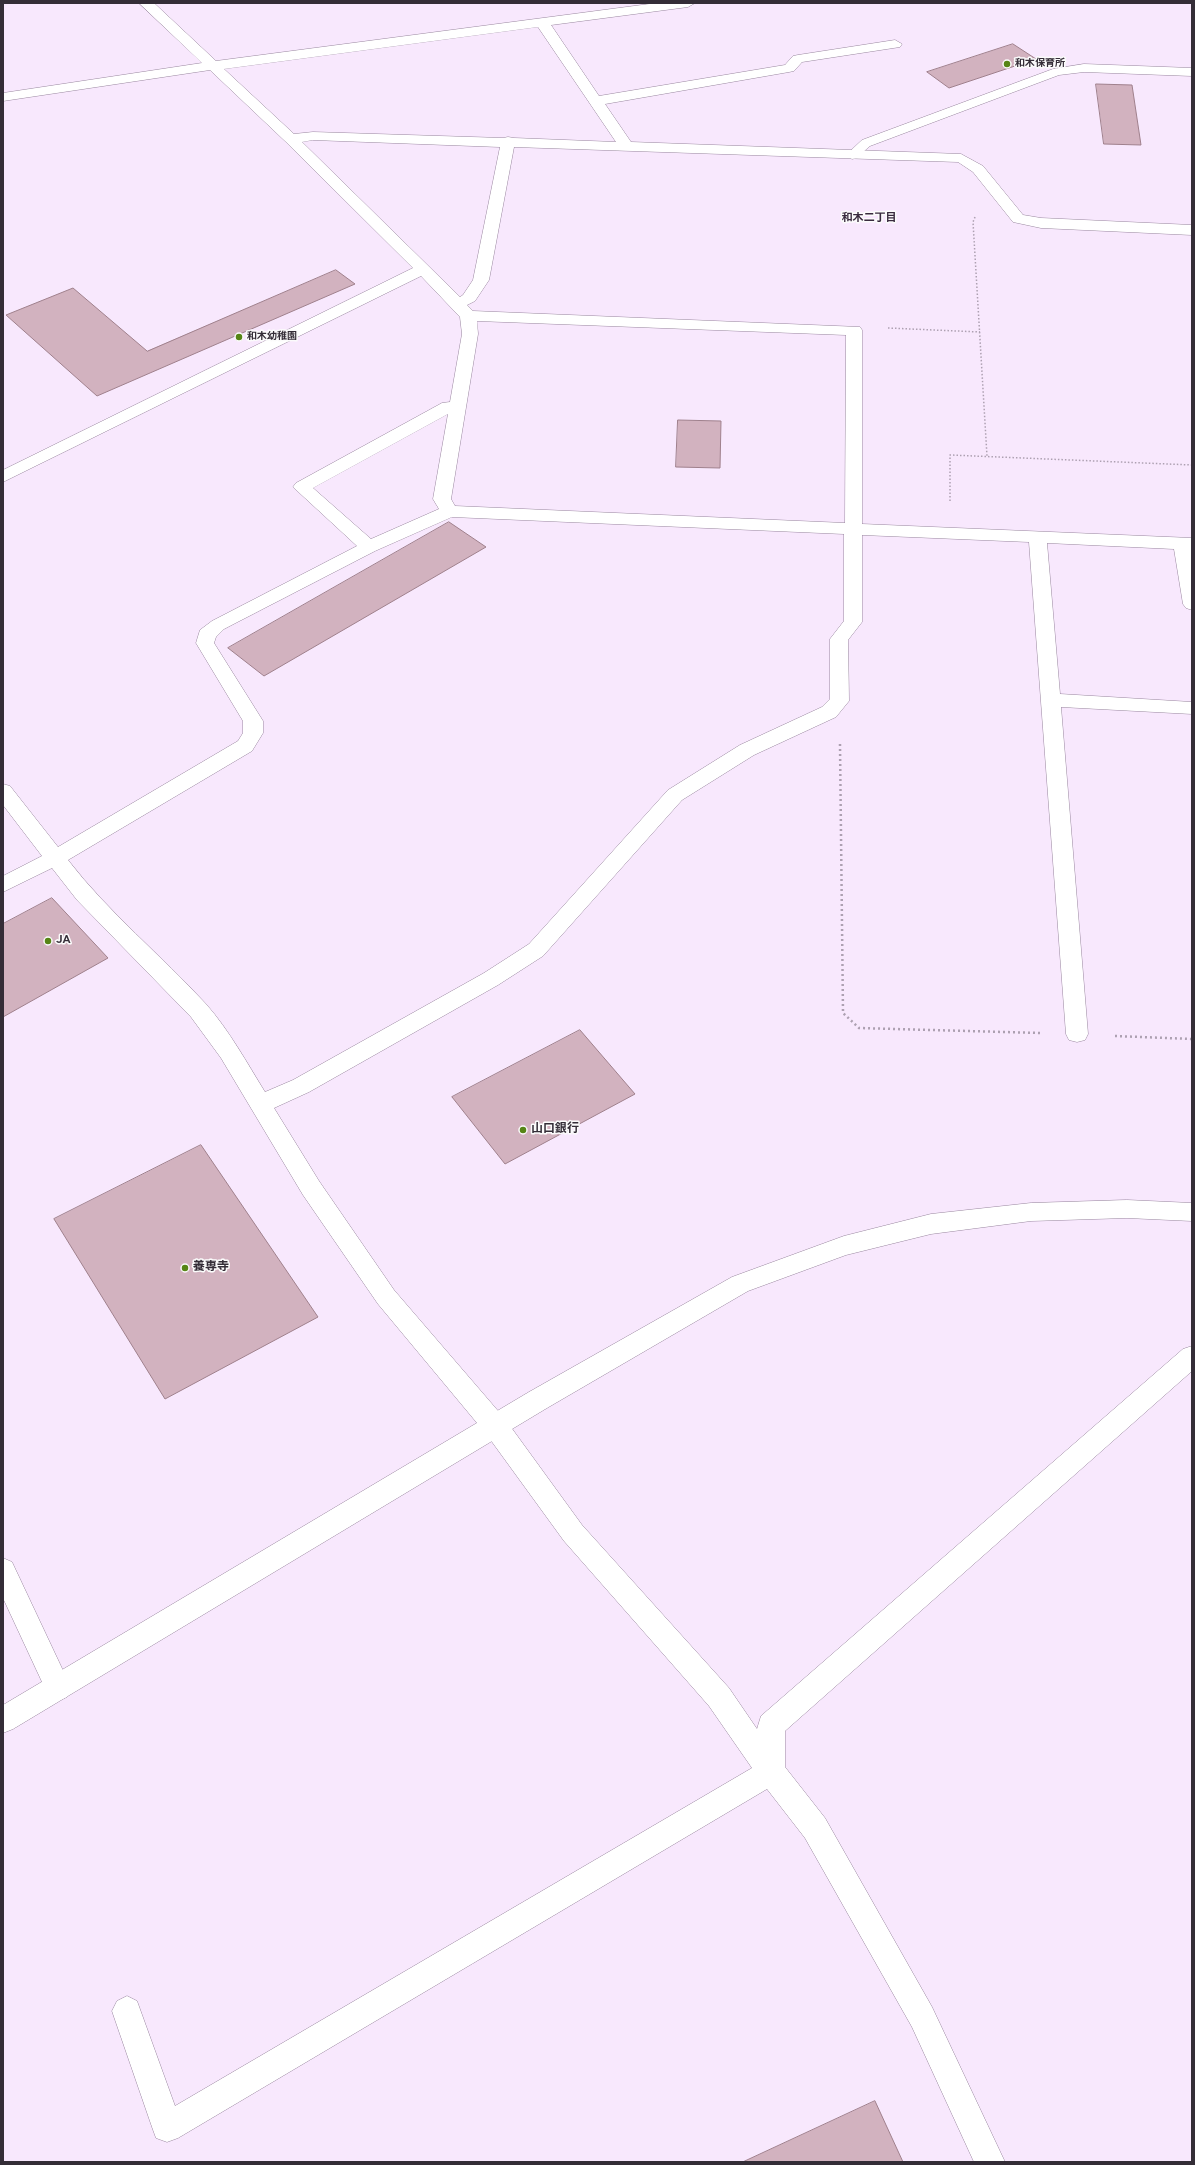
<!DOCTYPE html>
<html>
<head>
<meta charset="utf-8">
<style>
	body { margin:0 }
	#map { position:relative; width:1195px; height:2165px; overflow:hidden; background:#f8e8fd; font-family:Overpass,sans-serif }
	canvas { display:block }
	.frame { position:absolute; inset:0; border:4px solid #342d37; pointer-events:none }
</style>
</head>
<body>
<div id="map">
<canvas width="1195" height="2165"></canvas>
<div class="frame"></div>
</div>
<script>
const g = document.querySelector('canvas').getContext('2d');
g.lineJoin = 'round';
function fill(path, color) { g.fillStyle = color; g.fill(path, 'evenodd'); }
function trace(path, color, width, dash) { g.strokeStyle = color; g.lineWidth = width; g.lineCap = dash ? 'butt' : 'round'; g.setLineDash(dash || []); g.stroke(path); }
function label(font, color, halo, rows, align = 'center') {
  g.font = font + ' Overpass,"Noto Sans JP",sans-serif'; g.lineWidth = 3; g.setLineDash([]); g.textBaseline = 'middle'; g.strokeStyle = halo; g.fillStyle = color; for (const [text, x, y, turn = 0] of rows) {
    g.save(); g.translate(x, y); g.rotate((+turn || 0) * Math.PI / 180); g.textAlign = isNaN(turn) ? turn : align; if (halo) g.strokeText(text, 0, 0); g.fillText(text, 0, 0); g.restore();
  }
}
const building = new Path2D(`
	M 1013,44 L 1036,59 L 949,88 L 927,72 Z
	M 1096,84 L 1132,85 L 1141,145 L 1104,144 Z
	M 336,270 L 355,284 L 97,396 L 6,315 L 73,288 L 147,351 Z
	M 678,420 L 721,421 L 720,468 L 676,467 Z
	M 449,522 L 486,547 L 264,676 L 228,648 Z
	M 52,898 L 108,958 L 3,1017 L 3,924 Z
	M 580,1030 L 635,1094 L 505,1164 L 452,1097 Z
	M 201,1145 L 318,1317 L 165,1399 L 54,1219 Z
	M 875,2101 L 903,2162 L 743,2162 Z`);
const pathFar1 = new Path2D(`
	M 975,217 L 973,222 L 987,456
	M 888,328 L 980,332
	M 950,501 L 950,455 L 1192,465`);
const path = new Path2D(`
	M 840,744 L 843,1013 L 859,1028 L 1040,1033
	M 1115,1036 L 1192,1039`);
const lane = new Path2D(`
	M 1084,64 L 1192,68 L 1192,76 L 1084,72 L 1059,75 L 870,146 L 856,158 L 852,159 L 846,155 L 862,140 L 1053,69 Z`);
const street = new Path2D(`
	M 139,3 L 154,3 L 216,61 L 657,3 L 695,3 L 688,7 L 551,25 L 599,96 L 785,65 L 793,56 L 798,55 L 895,40 L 902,44 L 900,47 L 802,62 L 794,71 L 789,72 L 605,104 L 631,142 L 961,154 L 983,166 L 1023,215 L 1041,218 L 1192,225 L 1192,235 L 1041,228 L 1013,222 L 973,172 L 958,162 L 514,147 L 489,280 L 475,301 L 467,305 L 473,311 L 860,327 L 862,330 L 862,524 L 1192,538 L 1192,610 L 1186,608 L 1183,604 L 1174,549 L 1047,543 L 1060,694 L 1192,702 L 1192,714 L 1061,707 L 1088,1034 L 1085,1040 L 1077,1042 L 1069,1040 L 1066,1034 L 1029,542 L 862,535 L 862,622 L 848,640 L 849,701 L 836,717 L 754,755 L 682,800 L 543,956 L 498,985 L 309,1092 L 274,1108 L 319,1181 L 394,1290 L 505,1419 L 582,1525 L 729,1688 L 757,1729 L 761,1716 L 1183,1349 L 1192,1346 L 1192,1371 L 785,1731 L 785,1767 L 825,1818 L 932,2007 L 1005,2162 L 974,2162 L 912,2027 L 805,1838 L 767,1789 L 178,2138 L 167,2142 L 156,2138 L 152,2127 L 112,2011 L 117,2001 L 127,1996 L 137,2001 L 175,2106 L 752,1768 L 709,1706 L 564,1541 L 487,1435 L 378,1304 L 303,1195 L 221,1058 L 191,1017 L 77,900 L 52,868 L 3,892 L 3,876 L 42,856 L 3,805 L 3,784 L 10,786 L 58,847 L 238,741 L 243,733 L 243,721 L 196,643 L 200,630 L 212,621 L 357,546 L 293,487 L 296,483 L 442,403 L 450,402 L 462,334 L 460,317 L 421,276 L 3,482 L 3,470 L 413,268 L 286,142 L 210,70 L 3,101 L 3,93 L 202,63 ZM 538,27 L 616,142 L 514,138 L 508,137 L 503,138 L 313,132 L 294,134 L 224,69 ZM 313,140 L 500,147 L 473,280 L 463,295 L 460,297 L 302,142 ZM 477,321 L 846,335 L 845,523 L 455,506 L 451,499 L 478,334 ZM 448,414 L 433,499 L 439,509 L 371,539 L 313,488 ZM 452,517 L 844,534 L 844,621 L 830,639 L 830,699 L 822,707 L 740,745 L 668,790 L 529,944 L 484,973 L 293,1080 L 265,1092 C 247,1063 229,1030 206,1004 C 161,955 109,913 68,860 L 252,751 L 263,733 L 263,721 L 214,643 L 216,637 L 224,629 L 375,551 Z
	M 3,1558 L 12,1562 L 67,1679 L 71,1688 L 67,1697 L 58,1701 L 49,1697 L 3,1598 Z`);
const secondary = new Path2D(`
	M 1127,1200 L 1192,1203 L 1192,1221 L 1127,1218 L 1031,1221 L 931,1234 L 846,1255 L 748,1291 L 547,1408 L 13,1729 L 3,1733 L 3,1705 L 529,1392 L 732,1277 L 844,1236 L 931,1214 L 1031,1203 Z`);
const markers = [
	[1007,64,4,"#568515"],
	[239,337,4,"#568515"],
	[48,941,4,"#568515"],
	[523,1130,4,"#568515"],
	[185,1268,4,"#568515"]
];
const farPoinames = [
	["和木保育所",1015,64],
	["和木幼稚園",247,337]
];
const farNeighbourhoodnames = [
	["和木二丁目",869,219]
];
const poiNames = [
	["JA",56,941],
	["山口銀行",531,1130],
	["養専寺",193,1268]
];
fill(building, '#d2b2bf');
trace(building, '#9f808c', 1);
trace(lane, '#99879f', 1);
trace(street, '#99879f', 1);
trace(secondary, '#99879f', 1);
trace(pathFar1, '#ada0b1', 1.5, [1.5, 2]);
trace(path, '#ada0b1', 2.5, [2, 3]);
fill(lane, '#fff');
fill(street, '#fff');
fill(secondary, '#fff');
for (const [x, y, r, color] of markers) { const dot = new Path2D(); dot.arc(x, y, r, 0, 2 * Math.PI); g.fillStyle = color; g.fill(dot); trace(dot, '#fbfbfb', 1.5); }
label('bold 10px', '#342d37', '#fbfbfb', farPoinames, 'left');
label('bold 11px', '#392a3e', '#fbfbfb', farNeighbourhoodnames);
label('bold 12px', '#342d37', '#fbfbfb', poiNames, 'left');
</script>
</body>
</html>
